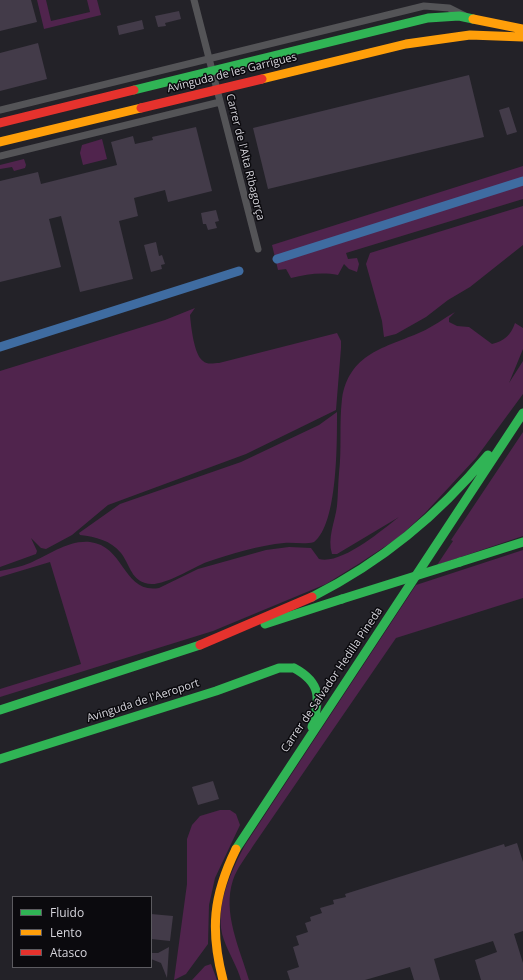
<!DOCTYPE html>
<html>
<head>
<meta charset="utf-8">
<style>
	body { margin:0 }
	#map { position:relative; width:523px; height:980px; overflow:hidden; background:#232228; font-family:"Open Sans",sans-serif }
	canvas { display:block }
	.legend { position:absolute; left:12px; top:896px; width:140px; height:72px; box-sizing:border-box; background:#0b0a0e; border:1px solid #5c5b60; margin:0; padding:5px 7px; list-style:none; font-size:12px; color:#d5d4db }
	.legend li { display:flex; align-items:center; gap:8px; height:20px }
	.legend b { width:20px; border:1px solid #5c5b60 }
</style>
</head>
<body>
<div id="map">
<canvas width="523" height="980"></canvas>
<ul class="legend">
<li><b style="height:5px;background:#30b455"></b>Fluido</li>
<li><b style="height:5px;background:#ff9f0a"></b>Lento</li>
<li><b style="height:5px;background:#e5322d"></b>Atasco</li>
</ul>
</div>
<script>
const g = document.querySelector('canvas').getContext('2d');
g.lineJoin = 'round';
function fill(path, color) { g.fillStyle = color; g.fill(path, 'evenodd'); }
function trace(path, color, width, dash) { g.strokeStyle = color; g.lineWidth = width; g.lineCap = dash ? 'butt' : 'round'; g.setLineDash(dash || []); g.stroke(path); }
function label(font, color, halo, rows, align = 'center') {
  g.font = font + ' "Open Sans",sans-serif'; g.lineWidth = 3; g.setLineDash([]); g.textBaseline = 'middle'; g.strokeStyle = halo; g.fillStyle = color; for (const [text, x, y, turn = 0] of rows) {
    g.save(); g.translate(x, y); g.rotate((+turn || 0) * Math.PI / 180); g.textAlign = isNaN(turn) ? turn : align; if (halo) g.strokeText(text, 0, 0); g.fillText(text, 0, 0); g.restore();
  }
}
const green = new Path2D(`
	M 37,0 L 46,0 L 51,21 L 90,12 L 87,0 L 97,0 L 101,15 L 44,29 Z
	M 102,139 L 107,159 L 83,165 L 80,153 L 82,145 Z
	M 24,159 L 26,165 L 25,168 L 14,171 L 12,167 L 0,169 L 0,165 Z
	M 523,166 L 523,199 L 346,253 L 348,259 L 357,258 L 359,264 L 357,272 L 349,269 L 344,264 L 338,275 C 322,272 307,274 291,278 L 286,269 L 278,270 L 272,245 Z
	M 523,206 L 523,245 L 470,287 L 448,300 L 426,317 L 396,334 L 384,337 L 382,321 L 366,264 L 370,253 Z
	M 195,308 L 190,315 C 191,326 194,355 203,361 C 207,365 214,363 219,363 L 337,333 L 341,341 L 341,348 L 336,410 L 246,454 L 108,505 L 72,535 L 46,549 L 41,548 L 31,538 L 37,551 L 36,554 L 0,567 L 0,371 L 165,320 Z
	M 455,312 L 449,318 L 449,322 L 457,326 L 469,327 L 492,344 C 504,341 511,335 515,323 L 523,328 L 523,349 L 509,383 L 523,361 L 523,394 L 476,458 L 425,513 L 398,538 L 360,563 L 326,584 L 213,631 L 0,697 L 0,689 L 81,664 L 50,562 L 0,577 L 0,571 C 10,569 20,567 30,563 C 49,555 68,540 90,542 C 125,546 123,594 159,588 L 198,569 L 266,550 L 289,547 L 311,548 L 319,559 C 341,565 381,531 399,517 L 337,554 L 332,554 C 327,538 335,522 337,506 C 338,495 338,484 339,473 C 342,448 339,424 342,399 C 349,353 385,348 421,332 C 433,327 444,318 455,312 Z
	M 337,412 C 337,441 338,524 314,542 C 304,545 294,542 284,543 C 261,545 230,554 207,562 C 191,568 161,589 145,583 C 131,579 129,563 121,553 C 110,540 96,537 80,535 L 79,533 L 120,504 L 241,462 L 319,425 Z
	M 523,432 L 523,536 L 437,565 L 453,541 L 451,540 Z
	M 523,550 L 523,598 L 396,638 L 253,846 C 246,857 237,868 233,880 C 222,913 240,949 249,980 L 241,980 C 237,966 229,954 224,940 C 213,910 231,871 245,845 L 416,585 Z
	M 220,810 L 230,810 L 236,814 L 240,825 L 215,878 L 209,905 L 208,944 L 186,974 L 174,980 L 187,884 L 187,839 L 192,825 L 200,816 Z
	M 211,964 L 217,980 L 192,980 L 205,966 Z`);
const canal = new Path2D(`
	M 277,259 L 523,181
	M 0,347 L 239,271`);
const building = new Path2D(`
	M 0,0 L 31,0 L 37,22 L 0,31 Z
	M 179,11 L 181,19 L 165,23 L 166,26 L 158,27 L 155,16 Z
	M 142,20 L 144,29 L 119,35 L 117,26 Z
	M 38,43 L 47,79 L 0,91 L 0,53 Z
	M 469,75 L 484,137 L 268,189 L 253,128 Z
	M 509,107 L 517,132 L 507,135 L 499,110 Z
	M 196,127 L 212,191 L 168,202 L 165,190 L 134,198 L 138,216 L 119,221 L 133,279 L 80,292 L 61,216 L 49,219 L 61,267 L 0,282 L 0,181 L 38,172 L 41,184 L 117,165 L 111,142 L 133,136 L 135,144 L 153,140 L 152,137 Z
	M 216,210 L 219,221 L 215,222 L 217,228 L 208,230 L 206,224 L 203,224 L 201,213 Z
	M 156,242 L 159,256 L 162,255 L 165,264 L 161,265 L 162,269 L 151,272 L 144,245 Z
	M 213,781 L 219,799 L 198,805 L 192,787 Z
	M 517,843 L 523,862 L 523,931 L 514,934 L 523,963 L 523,980 L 481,980 L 475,960 L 497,952 L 493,941 L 434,959 L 440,980 L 414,980 L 410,967 L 365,980 L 290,980 L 287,971 L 299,967 L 293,947 L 299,945 L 296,936 L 308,932 L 305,923 L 311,921 L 310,917 L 322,913 L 320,908 L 334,904 L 333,900 L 346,897 L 345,894 L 504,844 L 505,847 Z
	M 151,914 L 173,916 L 170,941 L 151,939 Z
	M 169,947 L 167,978 L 161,963 L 151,959 L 151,953 L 158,953 Z`);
const street = new Path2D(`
	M 194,0 L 258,249
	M 0,110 L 424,6 L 449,8 L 465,16
	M 0,156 L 220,102`);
const fast = new Path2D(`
	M 134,90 L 428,18 L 459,16 L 473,19
	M 460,562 L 523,542
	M 312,597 C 383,561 437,516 488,455
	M 265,624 L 342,599
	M 294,668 C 322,683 320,699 312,727
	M 0,710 L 200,645
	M 0,759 L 216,691 L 279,668 L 294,668
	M 236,849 L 523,413`);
const slow = new Path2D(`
	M 473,19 L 523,29
	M 262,79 L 406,44 L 470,35 L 523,37
	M 0,142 L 141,108
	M 223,980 C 210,930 213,896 236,849`);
const jam = new Path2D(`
	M 141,108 L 262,79
	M 0,123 L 134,90
	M 200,645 L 312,597`);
const fastBridge = new Path2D(`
	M 342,599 L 460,562`);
const streetNames = [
	["Avinguda de les Garrigues",232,73,-14],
	["Carrer de l'Alta Ribagorça",245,157,76],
	["Carrer de Salvador Hedilla Pineda",332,680,-56],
	["Avinguda de l'Aeroport",143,701,-18]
];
fill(green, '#50244d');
trace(canal, '#3f6ca1', 9);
fill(building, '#433b49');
trace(street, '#545457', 7);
trace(fast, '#30b455', 9);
trace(slow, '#ff9f0a', 9);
trace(jam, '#e5322d', 9);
trace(fastBridge, '#30b455', 9);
label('11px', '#d5d4db', '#0b0a0e', streetNames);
</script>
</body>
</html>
